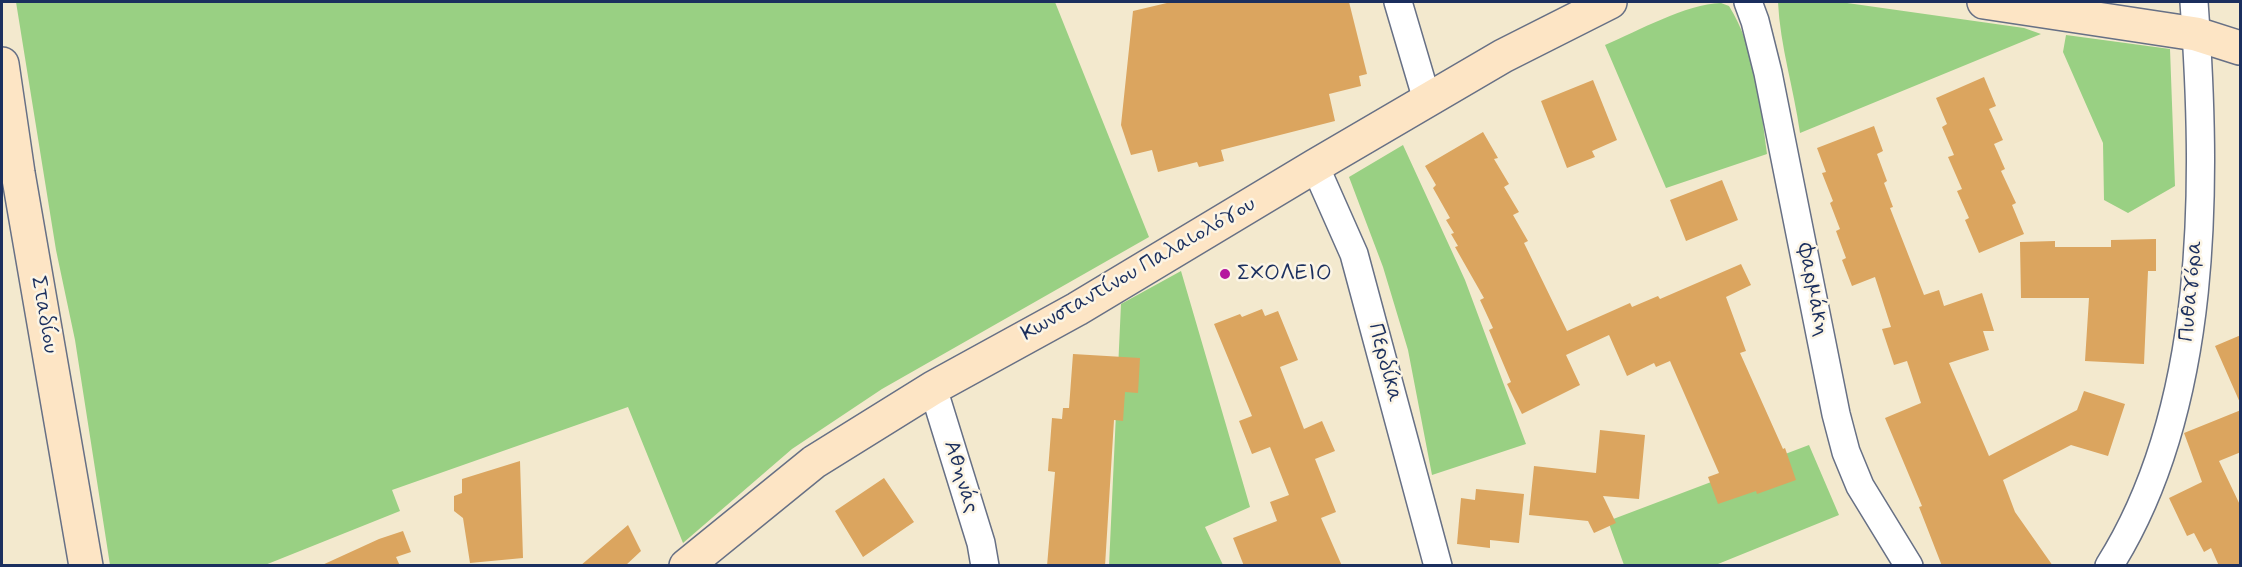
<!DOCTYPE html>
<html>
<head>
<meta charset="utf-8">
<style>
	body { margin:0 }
	#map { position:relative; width:2242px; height:567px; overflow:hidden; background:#f3e9ce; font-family:Mynerve,sans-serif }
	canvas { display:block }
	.frame { position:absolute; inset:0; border:3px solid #1b2f5e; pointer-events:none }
</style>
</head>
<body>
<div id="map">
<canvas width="2242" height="567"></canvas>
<div class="frame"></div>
</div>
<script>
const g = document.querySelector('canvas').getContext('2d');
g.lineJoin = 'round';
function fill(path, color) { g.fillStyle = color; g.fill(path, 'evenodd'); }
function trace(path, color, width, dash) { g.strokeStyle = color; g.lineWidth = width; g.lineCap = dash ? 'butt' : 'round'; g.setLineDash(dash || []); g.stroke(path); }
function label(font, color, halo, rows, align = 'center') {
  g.font = font + ' Mynerve,sans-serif'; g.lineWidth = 5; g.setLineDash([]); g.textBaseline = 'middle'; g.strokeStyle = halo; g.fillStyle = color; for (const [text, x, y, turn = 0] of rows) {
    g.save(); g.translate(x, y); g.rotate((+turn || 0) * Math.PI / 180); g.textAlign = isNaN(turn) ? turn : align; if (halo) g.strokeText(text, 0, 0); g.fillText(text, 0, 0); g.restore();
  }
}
const green = new Path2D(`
	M 16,2 L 1055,2 L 1149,237 L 882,389 L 792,449 L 683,543 L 628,407 L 392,490 L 400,511 L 265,565 L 110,565 L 75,340 L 56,250 Z
	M 1778,2 L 1840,2 L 2024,28 L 2041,34 L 1800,133 C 1794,89 1780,46 1778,2 Z
	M 1721,3 L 1729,6 C 1755,47 1761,107 1767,154 L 1666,188 L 1605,45 C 1638,31 1686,4 1721,3 Z
	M 2066,35 L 2170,49 L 2175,186 L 2128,213 L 2104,200 L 2103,143 L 2063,52 Z
	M 1403,145 L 1465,280 L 1526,444 L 1432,475 L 1408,350 L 1383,267 L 1349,177 Z
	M 1181,271 L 1250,507 L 1205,527 L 1223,565 L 1109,566 L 1121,304 Z
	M 1809,445 L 1839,515 L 1713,566 L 1624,565 L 1608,521 Z`);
const building = new Path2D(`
	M 1171,2 L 1349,2 L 1367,74 L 1359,76 L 1361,86 L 1329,94 L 1335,121 L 1221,150 L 1224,161 L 1199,167 L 1197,162 L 1158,172 L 1152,150 L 1131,155 L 1121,125 L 1133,11 Z
	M 1984,77 L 1996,106 L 1989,109 L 2003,140 L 1994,144 L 2005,169 L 2001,171 L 2016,203 L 2012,205 L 2024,234 L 1979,253 L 1965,220 L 1969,218 L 1957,191 L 1962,189 L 1948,157 L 1954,155 L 1942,127 L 1947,124 L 1936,98 Z
	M 1593,80 L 1617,140 L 1592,151 L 1595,157 L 1567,168 L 1541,101 Z
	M 1874,126 L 1883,151 L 1877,154 L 1887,181 L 1884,183 L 1893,207 L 1890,208 L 1924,295 L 1939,290 L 1944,306 L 1982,293 L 1994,331 L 1983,331 L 1989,350 L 1949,363 L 1989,456 L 2077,410 L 2084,391 L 2125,404 L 2108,456 L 2071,445 L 2003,480 L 2015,512 L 2053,566 L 1942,566 L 1919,507 L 1922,506 L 1885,418 L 1921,403 L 1907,361 L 1894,365 L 1882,329 L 1891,327 L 1875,277 L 1852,286 L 1842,260 L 1846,258 L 1836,231 L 1840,229 L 1830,203 L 1833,201 L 1822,173 L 1826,172 L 1817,148 Z
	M 1483,132 L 1498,158 L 1494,159 L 1509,184 L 1504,187 L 1519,212 L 1513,215 L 1528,241 L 1524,243 L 1567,331 L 1630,303 L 1632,307 L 1658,296 L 1660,299 L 1741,264 L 1751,285 L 1726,297 L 1746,351 L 1740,353 L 1783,449 L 1785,448 L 1796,480 L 1757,494 L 1756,491 L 1718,504 L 1708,477 L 1719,473 L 1670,361 L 1656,367 L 1654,363 L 1627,376 L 1609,335 L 1566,355 L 1580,385 L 1522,414 L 1507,384 L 1511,382 L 1489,330 L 1493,328 L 1480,300 L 1484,298 L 1455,247 L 1458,246 L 1451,234 L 1454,233 L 1446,220 L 1450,218 L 1433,188 L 1436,185 L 1425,166 Z
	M 1722,180 L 1738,220 L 1686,241 L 1670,200 Z
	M 2156,239 L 2156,271 L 2148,271 L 2144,364 L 2085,361 L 2089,298 L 2021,298 L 2020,242 L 2055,241 L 2055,247 L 2111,247 L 2111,240 Z
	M 1262,309 L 1265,316 L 1278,311 L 1298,360 L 1280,367 L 1304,429 L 1322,421 L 1335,451 L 1315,459 L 1336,512 L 1321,518 L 1342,566 L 1244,566 L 1233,538 L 1277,521 L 1270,502 L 1289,495 L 1270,447 L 1252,454 L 1239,421 L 1252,416 L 1214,324 L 1240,314 L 1242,317 Z
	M 2241,335 L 2241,405 L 2215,346 Z
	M 1073,354 L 1140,358 L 1138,393 L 1125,392 L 1123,421 L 1114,420 L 1105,566 L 1047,566 L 1055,472 L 1048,471 L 1052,418 L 1062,419 L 1063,408 L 1069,408 Z
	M 2241,410 L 2241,452 L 2219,461 L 2241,507 L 2241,566 L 2219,566 L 2211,548 L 2204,552 L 2194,533 L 2187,536 L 2169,498 L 2202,482 L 2184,433 Z
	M 1600,430 L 1645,435 L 1639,499 L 1603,496 L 1616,523 L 1594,533 L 1588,521 L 1529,515 L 1534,466 L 1596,473 Z
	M 520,461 L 523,558 L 470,563 L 463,518 L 454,511 L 454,496 L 462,493 L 462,479 Z
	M 884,478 L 914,522 L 863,557 L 835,511 Z
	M 1476,489 L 1524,494 L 1519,543 L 1490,540 L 1490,548 L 1457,544 L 1461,498 L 1475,500 Z
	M 628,525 L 641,551 L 625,566 L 580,566 Z
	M 403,531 L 411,552 L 396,557 L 400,566 L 320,566 L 379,539 Z`);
const street = new Path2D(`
	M 1398,2 L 1427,100
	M 1748,2 L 1755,21 L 1768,73 L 1836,414 L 1846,452 L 1860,486 L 1909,566
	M 1315,166 L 1354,254 L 1438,566
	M 933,388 L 981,543 L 985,566
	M 2109,566 C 2210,406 2207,183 2194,2`);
const secondary = new Path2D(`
	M 1984,2 L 2196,34 L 2240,48
	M 2,64 L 18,173 L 86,566
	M 686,566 L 814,462 L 933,388 L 1077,309 L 1315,166 L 1503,56 L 1610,2`);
const markers = [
	[1225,274,6,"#b5179e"]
];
const streetNames = [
	["Κωνσταντίνου Παλαιολόγου",1139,270,-30],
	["Φαρμάκη",1812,290,79],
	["Πυθαγόρα",2192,291,-85],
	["Σταδίου",43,315,80],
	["Περδίκα",1384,363,75],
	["Αθηνάς",960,477,73]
];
const poiNames = [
	["ΣΧΟΛΕΙΟ",1237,274]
];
fill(green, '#99d083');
fill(building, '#dba55f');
trace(street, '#677085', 30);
trace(secondary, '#677085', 36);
trace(street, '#fff', 27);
trace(secondary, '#fde5c5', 33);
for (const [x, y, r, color] of markers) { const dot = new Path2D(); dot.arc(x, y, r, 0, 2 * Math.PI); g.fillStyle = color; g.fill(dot); trace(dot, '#fcf5e5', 2); }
label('22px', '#1b2f5e', '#fcf5e5', streetNames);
label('22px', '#1b2f5e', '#fcf5e5', poiNames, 'left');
</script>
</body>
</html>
